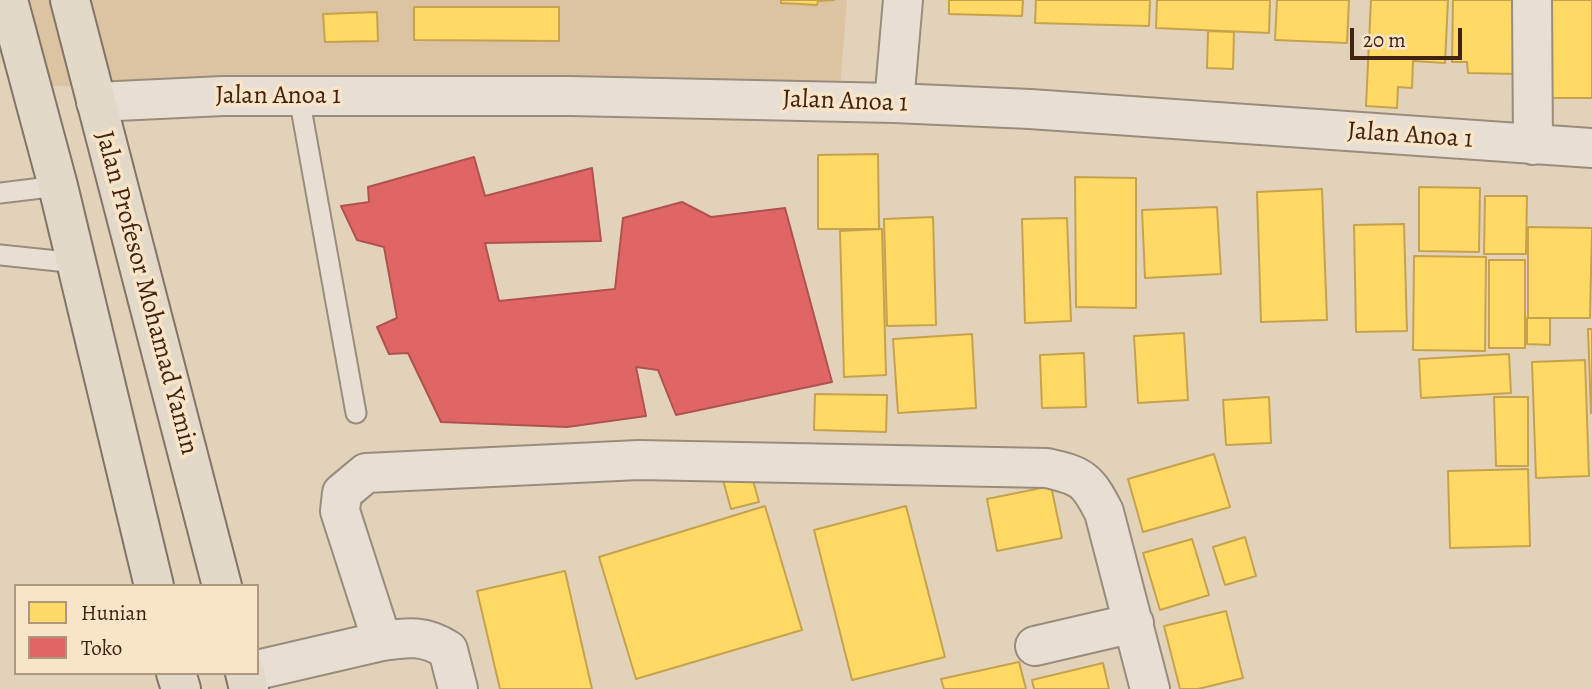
<!DOCTYPE html>
<html>
<head>
<meta charset="utf-8">
<style>
	body { margin:0 }
	#map { position:relative; width:1592px; height:689px; overflow:hidden; background:#e3d2ba; font-family:Alegreya,serif }
	canvas { display:block }
	.legend { position:absolute; left:14px; top:584px; width:245px; height:91px; box-sizing:border-box; background:#f8e4c7; border:2px solid #af977f; margin:0; padding:9px 12px; list-style:none; font-size:21px; color:#412312 }
	.legend li { display:flex; align-items:center; gap:14px; height:35px }
	.legend b { width:35px; border:2px solid #af977f }
	.scale { position:absolute; left:1350px; top:28px; width:112px; height:32px; box-sizing:border-box; border:4px solid #412312; border-top:0; padding-left:9px; font-size:21px; line-height:24px; white-space:nowrap; color:#412312; -webkit-text-stroke:5px #f8e4c7; paint-order:stroke }
</style>
</head>
<body>
<div id="map">
<canvas width="1592" height="689"></canvas>
<ul class="legend">
<li><b style="height:19px;background:#ffd966"></b>Hunian</li>
<li><b style="height:19px;background:#e06666"></b>Toko</li>
</ul>
<div class="scale">20 m</div>
</div>
<script>
const g = document.querySelector('canvas').getContext('2d');
g.lineJoin = 'round';
function fill(path, color) { g.fillStyle = color; g.fill(path, 'evenodd'); }
function trace(path, color, width, dash) { g.strokeStyle = color; g.lineWidth = width; g.lineCap = dash ? 'butt' : 'round'; g.setLineDash(dash || []); g.stroke(path); }
function label(font, color, halo, rows, align = 'center') {
  g.font = font + ' Alegreya,serif'; g.lineWidth = 7; g.setLineDash([]); g.textBaseline = 'middle'; g.strokeStyle = halo; g.fillStyle = color; for (const [text, x, y, turn = 0] of rows) {
    g.save(); g.translate(x, y); g.rotate((+turn || 0) * Math.PI / 180); g.textAlign = isNaN(turn) ? turn : align; if (halo) g.strokeText(text, 0, 0); g.fillText(text, 0, 0); g.restore();
  }
}
const green = new Path2D(`
	M 8,0 L 847,0 L 839,102 L 334,87 L 30,86 Z`);
const homes = new Path2D(`
	M 781,0 L 834,0 L 818,1 L 817,5 L 781,3 Z
	M 949,0 L 1023,0 L 1022,16 L 949,14 Z
	M 1036,0 L 1150,0 L 1149,26 L 1035,23 Z
	M 1157,0 L 1270,0 L 1269,33 L 1156,28 Z
	M 1277,0 L 1349,0 L 1347,43 L 1275,40 Z
	M 1371,0 L 1448,0 L 1445,63 L 1413,61 L 1412,88 L 1398,87 L 1397,108 L 1366,106 Z
	M 1453,0 L 1520,0 L 1519,74 L 1468,73 L 1467,62 L 1452,62 Z
	M 1541,0 L 1592,0 L 1592,98 L 1541,98 Z
	M 414,7 L 559,7 L 559,41 L 414,40 Z
	M 377,12 L 378,41 L 325,42 L 323,14 Z
	M 1208,31 L 1234,32 L 1233,69 L 1207,68 Z
	M 878,154 L 879,229 L 818,229 L 818,155 Z
	M 1075,177 L 1136,178 L 1136,308 L 1076,307 Z
	M 1419,187 L 1480,188 L 1479,252 L 1419,251 Z
	M 1322,189 L 1327,320 L 1261,322 L 1257,192 Z
	M 1485,196 L 1527,196 L 1526,254 L 1484,254 Z
	M 1217,207 L 1221,274 L 1145,278 L 1142,210 Z
	M 933,217 L 936,325 L 887,326 L 884,219 Z
	M 1067,218 L 1071,321 L 1025,323 L 1022,219 Z
	M 1404,224 L 1407,331 L 1356,332 L 1354,225 Z
	M 1528,227 L 1592,228 L 1590,318 L 1528,318 Z
	M 882,229 L 886,375 L 844,377 L 840,231 Z
	M 1414,256 L 1486,257 L 1485,351 L 1413,350 Z
	M 1489,260 L 1525,260 L 1525,348 L 1489,348 Z
	M 1527,318 L 1550,318 L 1550,345 L 1527,344 Z
	M 1588,329 L 1592,329 L 1592,413 L 1591,413 Z
	M 1184,333 L 1188,400 L 1138,403 L 1134,336 Z
	M 972,334 L 976,408 L 898,413 L 893,339 Z
	M 1084,353 L 1086,407 L 1042,408 L 1040,355 Z
	M 1509,354 L 1511,393 L 1421,398 L 1419,359 Z
	M 1585,360 L 1589,476 L 1536,478 L 1532,362 Z
	M 815,394 L 887,395 L 886,432 L 814,430 Z
	M 1269,397 L 1271,443 L 1226,445 L 1223,400 Z
	M 1494,397 L 1528,397 L 1528,466 L 1496,466 Z
	M 1214,454 L 1230,507 L 1143,532 L 1128,479 Z
	M 1528,469 L 1530,546 L 1450,548 L 1448,471 Z
	M 751,473 L 759,502 L 731,509 L 723,480 Z
	M 1051,486 L 1062,538 L 997,551 L 987,499 Z
	M 765,506 L 802,630 L 636,679 L 599,557 Z
	M 906,506 L 945,657 L 852,680 L 814,530 Z
	M 1245,537 L 1256,576 L 1225,585 L 1213,547 Z
	M 1192,539 L 1209,595 L 1160,610 L 1143,553 Z
	M 565,571 L 592,689 L 500,689 L 477,591 Z
	M 1226,611 L 1243,678 L 1198,689 L 1180,689 L 1164,626 Z
	M 1019,662 L 1026,689 L 944,689 L 941,679 Z
	M 1103,663 L 1109,689 L 1034,689 L 1032,680 Z`);
const shops = new Path2D(`
	M 474,157 L 485,196 L 592,168 L 601,241 L 485,243 L 499,301 L 615,289 L 623,218 L 682,202 L 711,217 L 785,208 L 832,382 L 676,415 L 658,370 L 636,367 L 646,416 L 567,427 L 441,422 L 408,353 L 389,354 L 377,327 L 397,318 L 384,247 L 357,240 L 341,206 L 369,202 L 368,187 Z`);
const lane = new Path2D(`
	M 299,97 L 356,413
	M 0,193 L 58,186
	M 0,255 L 77,263`);
const street = new Path2D(`
	M 1532,0 L 1533,145
	M 96,102 L 223,96 L 570,96 L 894,103 L 1030,109 L 1592,148
	M 894,103 L 903,0
	M 382,641 C 408,637 425,635 448,650 L 458,689
	M 1035,646 L 1134,623
	M 257,670 L 382,641 L 340,511 L 342,493 L 366,473 L 639,460 L 1047,468 C 1082,476 1087,479 1104,512 L 1150,689`);
const primary = new Path2D(`
	M 8,0 L 58,186 L 154,586
	M 70,0 L 222,586
	M 176,673 L 181,689
	M 245,673 L 249,689`);
const streetNames = [
	["Jalan Anoa 1",278,97],
	["Jalan Anoa 1",845,102,2],
	["Jalan Anoa 1",1410,136,4],
	["Jalan Profesor Mohamad Yamin",146,293,75]
];
fill(green, '#dcc3a2');
fill(homes, '#ffd966');
trace(homes, '#c6a24d', 2);
fill(shops, '#e06666');
trace(shops, '#b0524d', 2);
trace(lane, '#998c7c', 23);
trace(street, '#998c7c', 42);
trace(primary, '#827466', 42);
trace(lane, '#e7dfd3', 19);
trace(street, '#e7dfd3', 38);
trace(primary, '#e3d9cb', 38);
label('26px', '#412312', '#f8e4c7', streetNames);
</script>
</body>
</html>
